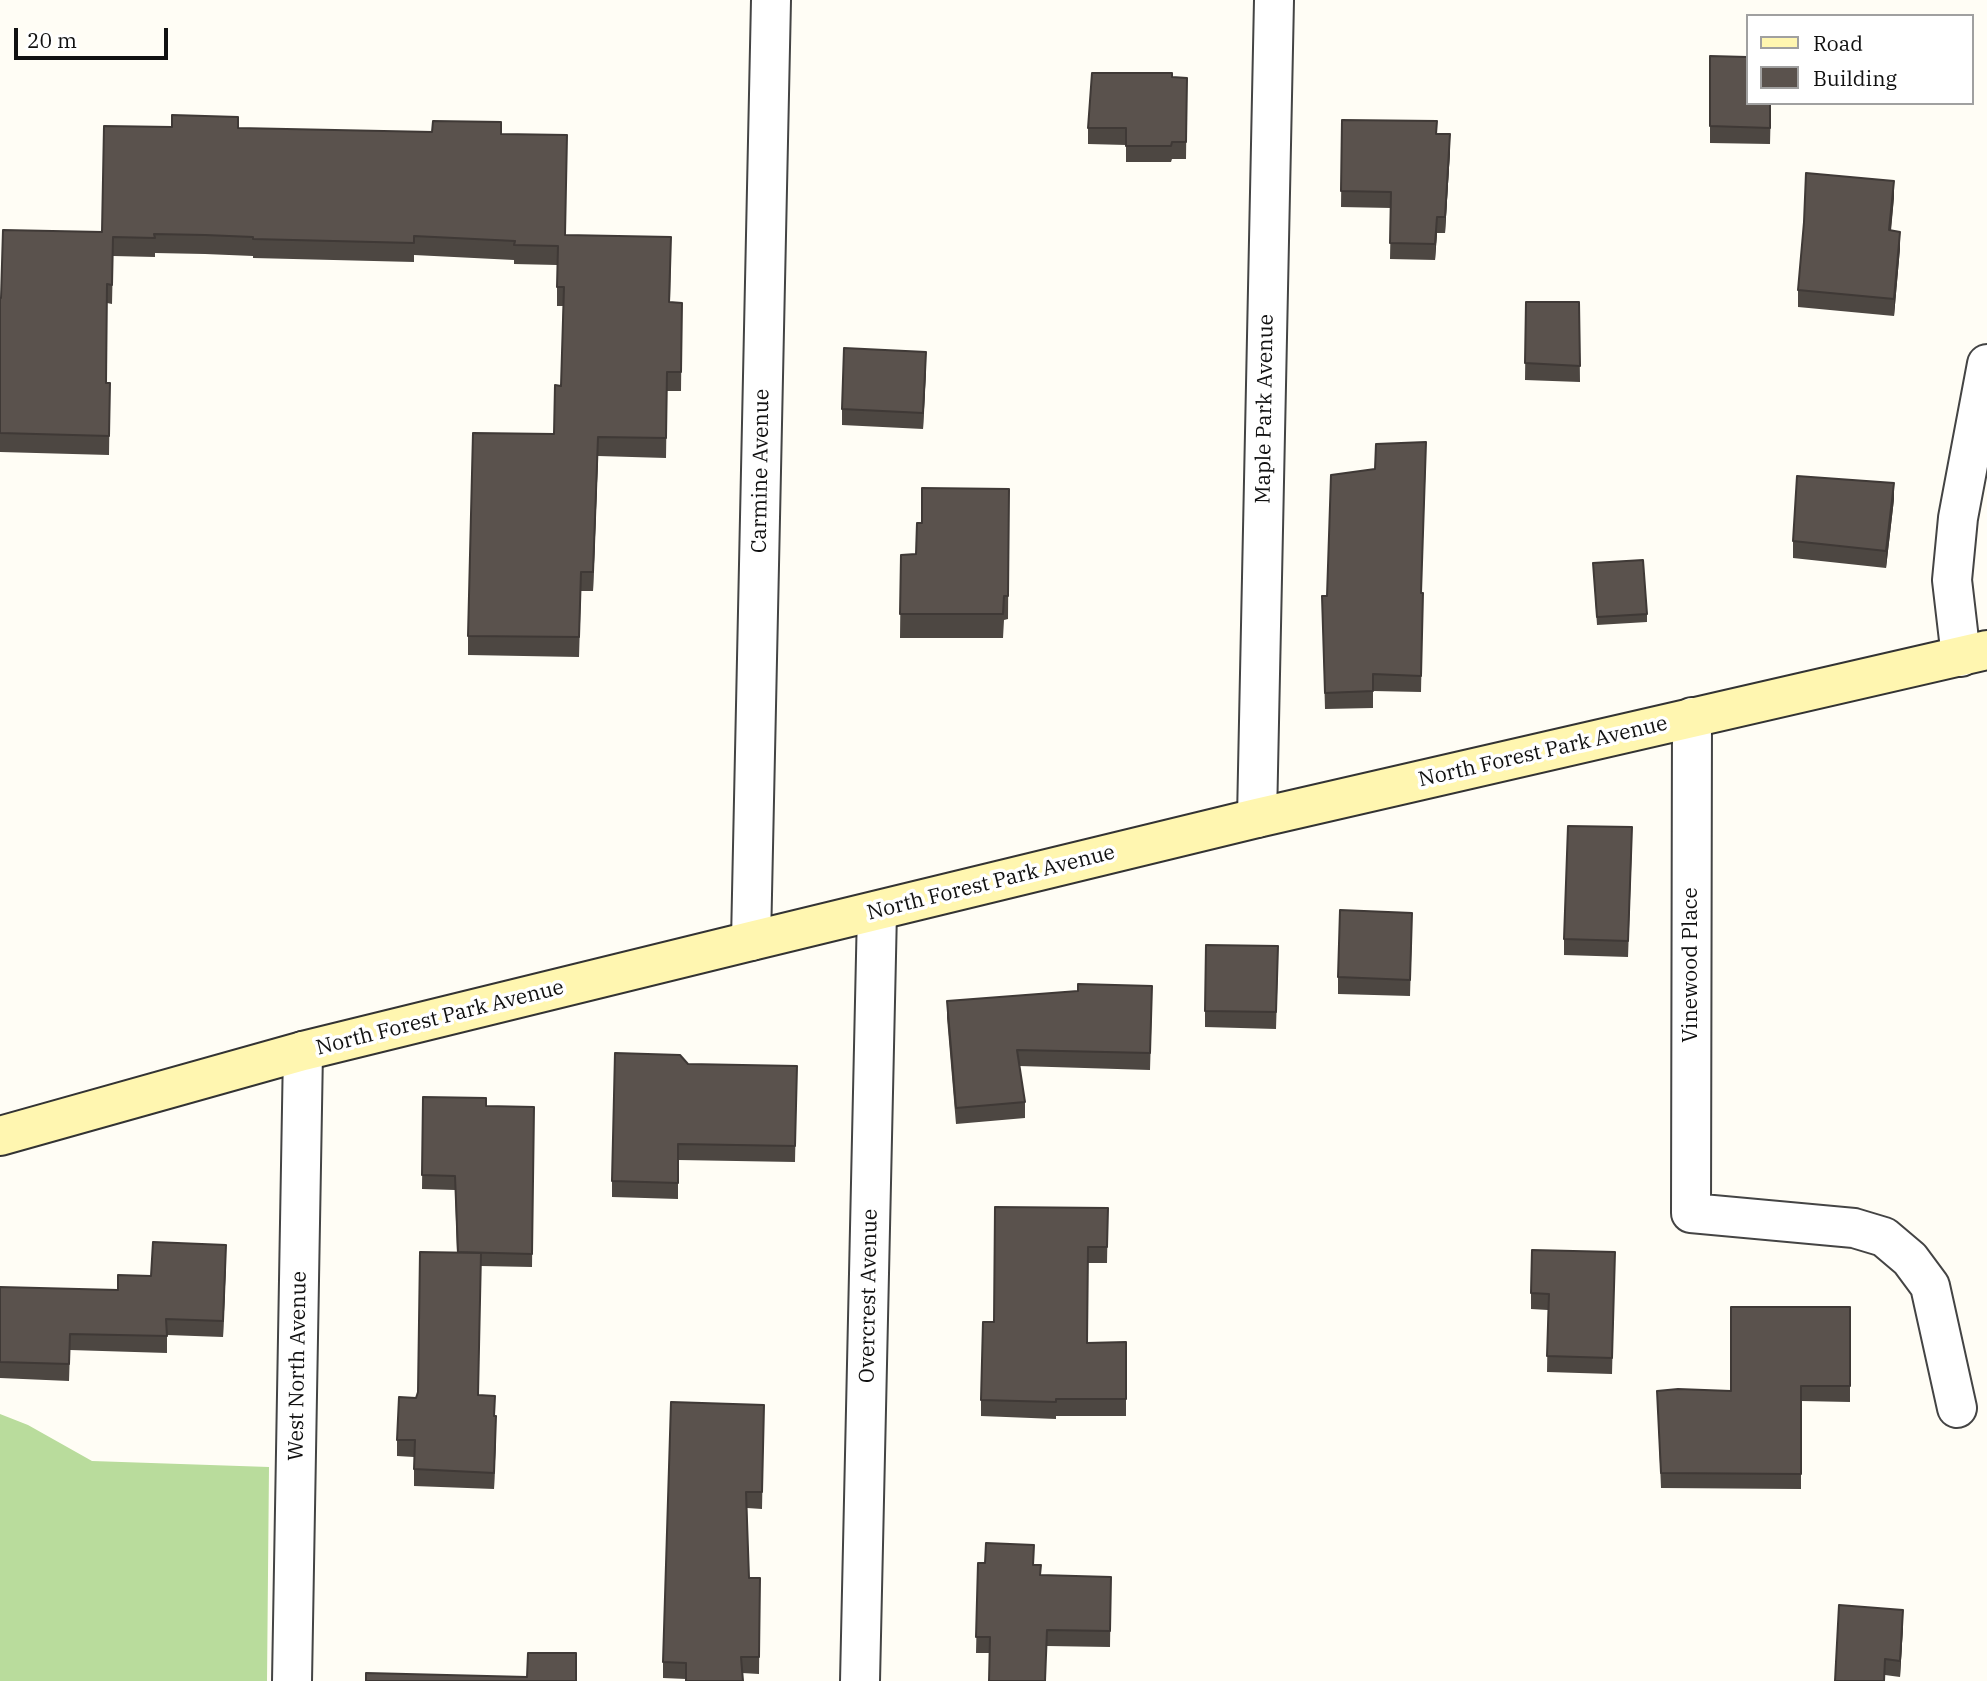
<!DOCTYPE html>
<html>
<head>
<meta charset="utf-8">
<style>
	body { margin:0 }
	#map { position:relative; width:1987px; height:1681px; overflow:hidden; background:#fffdf5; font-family:"IBM Plex Serif",serif }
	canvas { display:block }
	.legend { position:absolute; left:1746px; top:14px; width:228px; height:91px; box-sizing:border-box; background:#fff; border:2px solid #a0a0a0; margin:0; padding:9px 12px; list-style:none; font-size:21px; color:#111 }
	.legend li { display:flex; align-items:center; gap:14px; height:35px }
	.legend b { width:35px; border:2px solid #a0a0a0 }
	.scale { position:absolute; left:14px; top:28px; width:154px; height:32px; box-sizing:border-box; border:4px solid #111; border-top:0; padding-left:9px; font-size:21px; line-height:24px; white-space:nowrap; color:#111; -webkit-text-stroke:5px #fff; paint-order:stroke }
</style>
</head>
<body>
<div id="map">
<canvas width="1987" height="1681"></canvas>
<ul class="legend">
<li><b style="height:9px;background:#fff6b0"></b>Road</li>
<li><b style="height:19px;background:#5a524d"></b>Building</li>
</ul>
<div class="scale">20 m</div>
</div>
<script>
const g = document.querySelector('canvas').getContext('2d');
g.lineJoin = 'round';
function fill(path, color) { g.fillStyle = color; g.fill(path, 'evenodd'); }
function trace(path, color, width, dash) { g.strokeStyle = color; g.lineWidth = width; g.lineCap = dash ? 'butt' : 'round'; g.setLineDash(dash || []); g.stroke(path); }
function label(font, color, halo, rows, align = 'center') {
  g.font = font + ' "IBM Plex Serif",serif'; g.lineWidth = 7; g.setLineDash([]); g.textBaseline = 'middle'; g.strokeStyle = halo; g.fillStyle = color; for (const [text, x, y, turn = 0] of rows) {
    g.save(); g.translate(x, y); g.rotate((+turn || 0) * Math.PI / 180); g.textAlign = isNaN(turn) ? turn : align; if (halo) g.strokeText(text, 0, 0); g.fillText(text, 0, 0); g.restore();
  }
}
const forest = new Path2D(`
	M 0,1414 L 28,1425 L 92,1461 L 269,1467 L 267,1681 L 0,1681 Z`);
const minor = new Path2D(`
	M 1961,657 L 1952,580 L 1958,518 L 1987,364
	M 1692,717 L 1691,1213 L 1854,1228 L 1884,1237 L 1910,1259 L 1930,1286 L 1957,1408
	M 1257,818 L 1274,0
	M 751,941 L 771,0
	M 292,1681 L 303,1051
	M 860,1681 L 877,911`);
const secondary = new Path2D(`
	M 0,1136 L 303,1051 L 751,941 L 1257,818 L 1987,650`);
const wall = new Path2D(`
	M 1710,56 L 1771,103 L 1770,144 L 1710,143 Z
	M 1172,77 L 1187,78 L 1186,159 L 1172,159 L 1171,162 L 1126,162 L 1126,145 L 1088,144 L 1088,128 Z
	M 1342,120 L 1437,134 L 1450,151 L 1445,233 L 1437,233 L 1435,260 L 1390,259 L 1391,208 L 1341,207 Z
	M 238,128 L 501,134 L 565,235 L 671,256 L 670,302 L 682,303 L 681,391 L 667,391 L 666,458 L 598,456 L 593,591 L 581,591 L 579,657 L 468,655 L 468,636 L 554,434 L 561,386 L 563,306 L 557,306 L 557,265 L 514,264 L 514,260 L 414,255 L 414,262 L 253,258 L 253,256 L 205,254 L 155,253 L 155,257 L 113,256 L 112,304 L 107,303 L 106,383 L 110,383 L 109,455 L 0,452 L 0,298 L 102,232 Z
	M 1894,197 L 1891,231 L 1900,248 L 1894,316 L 1798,307 L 1798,290 Z
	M 1526,302 L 1579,302 L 1580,382 L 1525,380 Z
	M 926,369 L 923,429 L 842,425 L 842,409 Z
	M 1426,458 L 1421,593 L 1423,593 L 1421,692 L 1373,691 L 1373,708 L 1325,709 L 1322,596 L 1327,596 L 1375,469 Z
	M 1009,489 L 1008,619 L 1004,620 L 1003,638 L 900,638 L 901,555 L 916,554 L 922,523 Z
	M 1894,499 L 1886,568 L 1793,558 L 1793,541 Z
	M 1593,563 L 1647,614 L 1647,622 L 1597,625 Z
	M 1632,844 L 1628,957 L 1564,955 L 1564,939 Z
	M 1412,929 L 1410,996 L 1338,994 L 1338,977 Z
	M 1278,963 L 1276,1029 L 1205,1027 L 1205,1011 Z
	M 947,1001 L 1152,1002 L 1150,1070 L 1019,1066 L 1025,1102 L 1025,1118 L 956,1124 L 947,1018 Z
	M 797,1066 L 795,1162 L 678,1160 L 678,1199 L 612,1197 L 612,1181 Z
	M 423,1097 L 486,1106 L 534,1107 L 532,1267 L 481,1266 L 478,1395 L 495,1416 L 496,1433 L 494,1489 L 414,1486 L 414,1457 L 397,1456 L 397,1440 L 416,1398 L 457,1253 L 455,1190 L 422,1189 Z
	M 1108,1208 L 1107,1263 L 1088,1263 L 1087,1343 L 1126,1342 L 1126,1416 L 1056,1416 L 1056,1419 L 981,1416 L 981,1400 L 994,1322 Z
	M 1615,1252 L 1612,1374 L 1547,1372 L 1548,1310 L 1531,1309 L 1531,1293 Z
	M 226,1261 L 223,1337 L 167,1335 L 167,1353 L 70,1350 L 69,1381 L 0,1378 L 0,1287 L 118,1290 L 151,1276 Z
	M 1850,1307 L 1850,1402 L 1801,1401 L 1801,1489 L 1661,1488 L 1657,1391 L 1731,1391 Z
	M 764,1405 L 762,1509 L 747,1508 L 749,1578 L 760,1578 L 759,1674 L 742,1673 L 686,1679 L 663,1678 L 663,1662 Z
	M 978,1563 L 1034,1565 L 1041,1575 L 1111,1577 L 1110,1647 L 1047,1646 L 990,1653 L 976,1653 Z
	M 1903,1626 L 1900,1677 L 1885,1675 L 1835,1681 Z`);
const shadedWall = new Path2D(`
	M 1450,134 L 1450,151 L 1445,233 L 1445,217 Z
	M 1894,181 L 1894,197 L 1889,247 L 1889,230 Z
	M 1437,217 L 1437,233 L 1435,260 L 1435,244 Z
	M 1900,232 L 1900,248 L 1894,316 L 1894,299 Z
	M 926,352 L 926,369 L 923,429 L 923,413 Z
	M 598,437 L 598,456 L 593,591 L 593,572 Z
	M 1894,483 L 1894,499 L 1886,568 L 1886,551 Z
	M 226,1245 L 226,1261 L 223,1337 L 223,1321 Z
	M 496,1416 L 496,1433 L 494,1489 L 494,1473 Z
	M 1903,1610 L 1903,1626 L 1900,1677 L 1900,1661 Z`);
const building = new Path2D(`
	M 1710,56 L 1747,57 L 1747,103 L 1770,103 L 1770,128 L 1710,126 Z
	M 1092,73 L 1172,73 L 1172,77 L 1187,78 L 1186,142 L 1172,142 L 1171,146 L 1126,146 L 1126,128 L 1088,128 Z
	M 172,115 L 238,117 L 238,128 L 432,132 L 433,121 L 501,122 L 501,134 L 567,135 L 565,235 L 671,237 L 669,302 L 682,303 L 681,372 L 667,372 L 666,438 L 598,437 L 593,572 L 581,572 L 579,637 L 468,636 L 473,433 L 554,434 L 555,385 L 561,386 L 564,287 L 557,287 L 558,246 L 514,245 L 515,241 L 414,236 L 414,243 L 253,239 L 253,237 L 205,235 L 154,234 L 155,238 L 113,237 L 112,285 L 107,284 L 106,383 L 110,383 L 109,436 L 0,433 L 0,298 L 1,298 L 3,230 L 102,232 L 104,126 L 172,127 Z
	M 1342,120 L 1437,121 L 1436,134 L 1450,134 L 1445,217 L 1437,217 L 1435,244 L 1390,243 L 1391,192 L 1341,191 Z
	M 1806,173 L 1894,181 L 1889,230 L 1900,232 L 1894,299 L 1798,290 L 1804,222 Z
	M 1526,302 L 1579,302 L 1580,366 L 1525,363 Z
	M 844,348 L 926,352 L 923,413 L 842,409 Z
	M 1426,442 L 1421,593 L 1423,593 L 1421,676 L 1373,674 L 1373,691 L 1325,693 L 1322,596 L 1327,596 L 1331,475 L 1375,469 L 1376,444 Z
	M 1797,476 L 1894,483 L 1886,551 L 1793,541 Z
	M 922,488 L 1009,489 L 1008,596 L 1004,596 L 1003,614 L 900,614 L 901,555 L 916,554 L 917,523 L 922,523 Z
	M 1643,560 L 1647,614 L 1597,617 L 1593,563 Z
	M 1568,826 L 1632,827 L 1628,941 L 1564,939 Z
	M 1340,910 L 1412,913 L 1410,980 L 1338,977 Z
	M 1206,945 L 1278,946 L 1276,1012 L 1205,1011 Z
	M 1078,984 L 1152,986 L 1150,1053 L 1017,1050 L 1025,1102 L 956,1108 L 947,1001 L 1078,991 Z
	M 615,1053 L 680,1055 L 688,1064 L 797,1066 L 795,1146 L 678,1144 L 678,1183 L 612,1181 Z
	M 423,1097 L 486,1098 L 486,1106 L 534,1107 L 532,1254 L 458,1252 L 455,1176 L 422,1175 Z
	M 995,1207 L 1108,1208 L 1107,1247 L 1088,1247 L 1087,1343 L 1126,1342 L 1126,1399 L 1056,1399 L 1056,1402 L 981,1400 L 983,1322 L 994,1322 Z
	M 153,1242 L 226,1245 L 223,1321 L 166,1319 L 167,1336 L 70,1334 L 69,1364 L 0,1362 L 0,1287 L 118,1290 L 118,1275 L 151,1276 Z
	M 1532,1250 L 1615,1252 L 1612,1358 L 1547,1356 L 1549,1294 L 1531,1293 Z
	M 420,1252 L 481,1253 L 478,1395 L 495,1396 L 494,1416 L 496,1416 L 494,1473 L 414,1469 L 415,1440 L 397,1440 L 399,1397 L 416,1398 L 418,1392 Z
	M 1731,1307 L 1850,1307 L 1850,1386 L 1801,1386 L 1801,1474 L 1661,1473 L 1657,1391 L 1678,1389 L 1731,1391 Z
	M 671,1402 L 764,1405 L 762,1492 L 746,1492 L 749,1578 L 760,1578 L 759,1657 L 741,1657 L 743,1681 L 686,1681 L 686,1663 L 663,1662 Z
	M 986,1543 L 1034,1545 L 1033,1565 L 1041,1565 L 1040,1575 L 1111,1577 L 1110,1631 L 1047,1630 L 1045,1681 L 989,1681 L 990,1637 L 976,1637 L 978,1563 L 985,1563 Z
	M 1839,1605 L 1903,1610 L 1900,1661 L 1885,1659 L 1884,1681 L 1835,1681 Z
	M 528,1653 L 576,1653 L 576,1681 L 366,1681 L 366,1673 L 527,1677 Z`);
const streetNames = [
	["Maple Park Avenue",1265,409,-89],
	["Carmine Avenue",761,471,-89],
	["North Forest Park Avenue",1543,752,-13],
	["North Forest Park Avenue",991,883,-14],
	["Vinewood Place",1691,965,-90],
	["North Forest Park Avenue",440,1018,-14],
	["Overcrest Avenue",869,1296,-89],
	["West North Avenue",298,1366,-89]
];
fill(forest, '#b9dc9c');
trace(minor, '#444', 42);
trace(secondary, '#333', 42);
trace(minor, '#fff', 38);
trace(secondary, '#fff6b0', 38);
fill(wall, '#4d4742');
fill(shadedWall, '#3f3936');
fill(building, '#5a524d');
trace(building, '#3f3936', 2);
label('21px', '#111', '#fff', streetNames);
</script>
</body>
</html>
